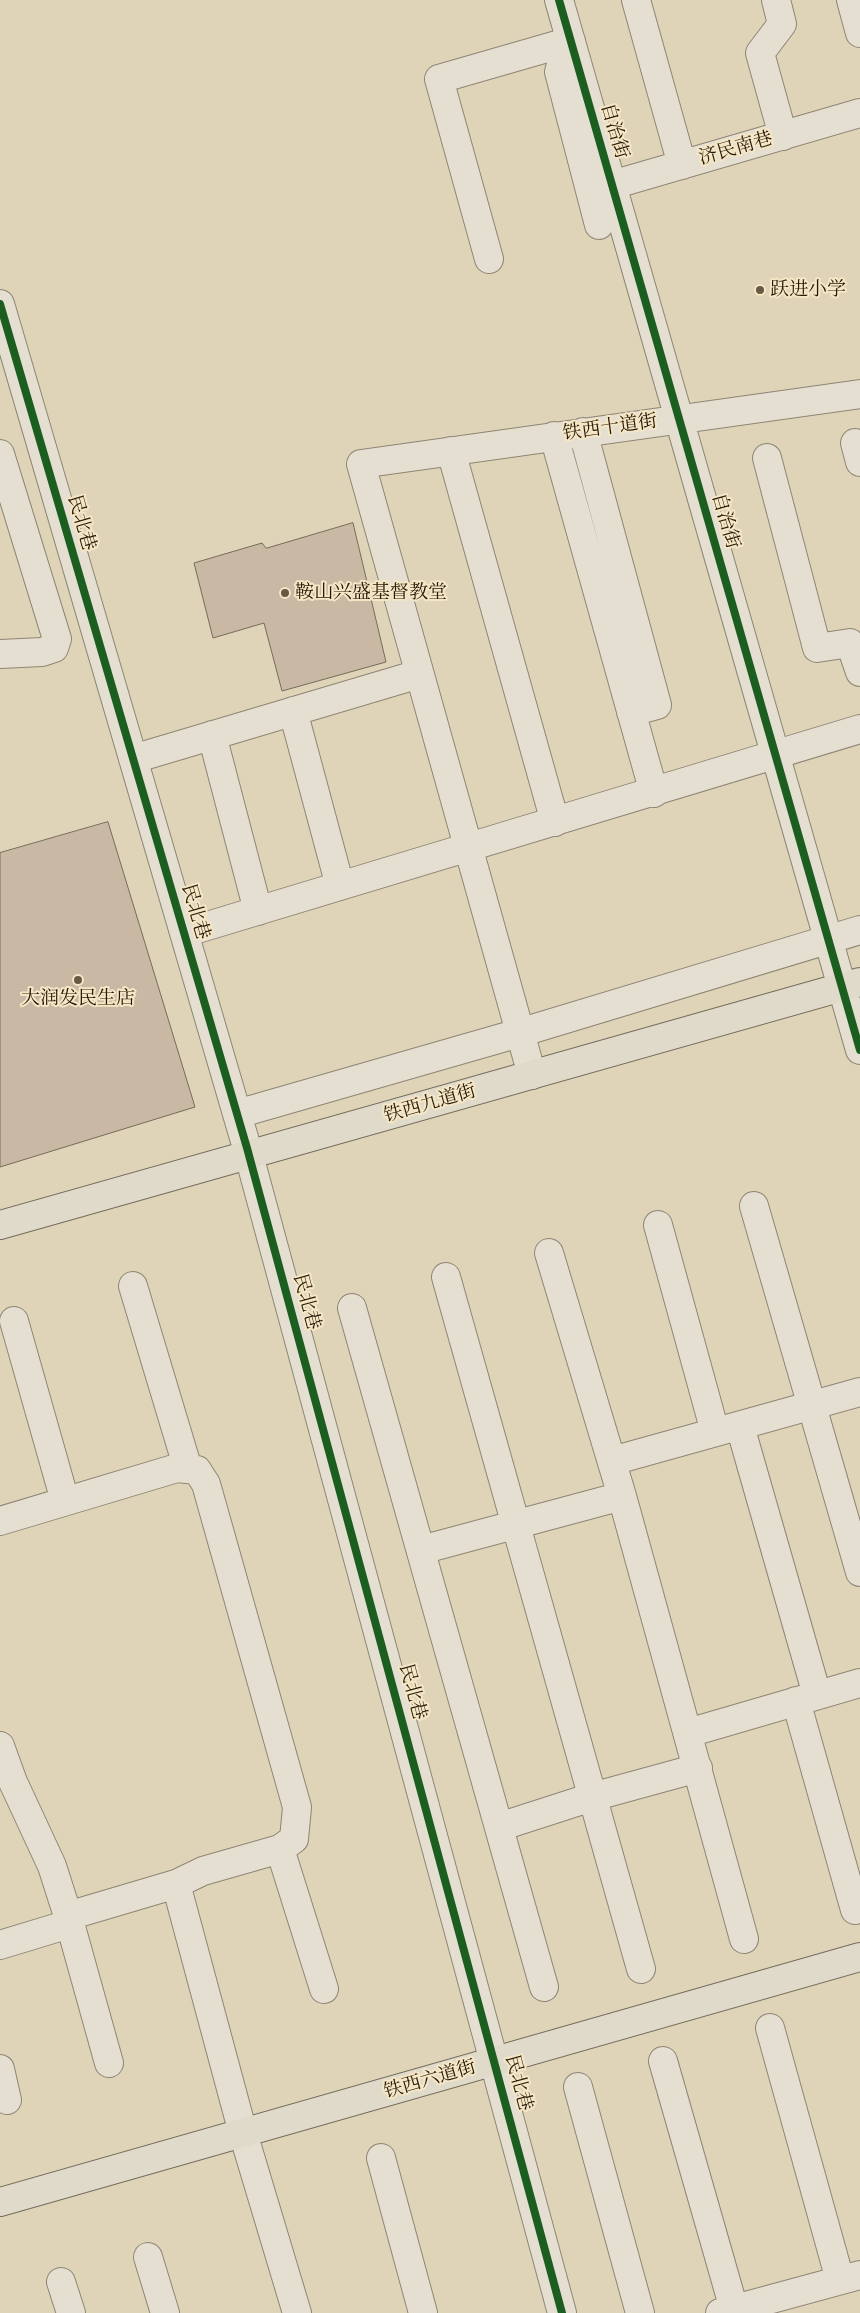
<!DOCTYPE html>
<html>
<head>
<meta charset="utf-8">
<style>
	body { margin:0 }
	canvas { display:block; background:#dfd4b8 }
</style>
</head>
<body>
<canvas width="860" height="2313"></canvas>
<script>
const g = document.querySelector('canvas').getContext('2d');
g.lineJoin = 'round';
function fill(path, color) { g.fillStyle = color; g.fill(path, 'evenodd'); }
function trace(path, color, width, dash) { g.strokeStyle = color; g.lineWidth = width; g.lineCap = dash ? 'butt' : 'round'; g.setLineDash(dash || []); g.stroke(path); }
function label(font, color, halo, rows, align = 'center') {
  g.font = font + ' "IM FELL Great Primer","Noto Serif SC",serif'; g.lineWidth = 4; g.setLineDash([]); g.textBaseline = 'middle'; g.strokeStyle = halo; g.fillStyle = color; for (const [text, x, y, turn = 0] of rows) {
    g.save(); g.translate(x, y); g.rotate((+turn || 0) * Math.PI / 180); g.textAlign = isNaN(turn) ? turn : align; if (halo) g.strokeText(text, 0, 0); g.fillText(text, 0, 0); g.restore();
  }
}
const building = new Path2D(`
	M 353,523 L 386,662 L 282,691 L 264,623 L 213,638 L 194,563 L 262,543 L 266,548 Z
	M 108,822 L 195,1107 L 0,1167 L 0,853 Z`);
const minor = new Path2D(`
	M 559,0 L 860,1050
	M 636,0 L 682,165
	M 776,0 L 782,24 L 760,53 L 783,136
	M 851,0 L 860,33
	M 567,42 L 559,72 L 599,225
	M 612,185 L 860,113
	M 489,259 L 439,79 L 571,41
	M 0,304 L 247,1148 L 562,2313
	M 583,432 L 657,705 L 631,712
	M 554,436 L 654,793
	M 855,443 L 860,462
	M 451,451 L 555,822
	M 0,454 L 57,639 L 54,648 L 42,652 L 0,654
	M 767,458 L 817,648 L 850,643 L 860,672
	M 293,711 L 340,886
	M 212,735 L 258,911
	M 133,759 L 419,674
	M 184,933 L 860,729
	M 532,1075 L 361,464 L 860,394
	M 237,1114 L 519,1033 L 860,930
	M 754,1206 L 860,1572
	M 658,1225 L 715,1432
	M 549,1253 L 622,1496 L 744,1939
	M 446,1277 L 641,1969
	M 133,1286 L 188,1469
	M 352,1308 L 544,1987
	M 14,1321 L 65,1501
	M 740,1426 L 817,1695
	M 612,1461 L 860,1392
	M 0,1521 L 177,1468 L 197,1470 L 206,1484 L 297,1807 L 294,1839 L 280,1849 L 203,1871 L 176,1884 L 68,1916
	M 421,1550 L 622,1496
	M 796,1701 L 855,1910
	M 688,1733 L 860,1683
	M 0,1746 L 13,1782 L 52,1866 L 68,1916 L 109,2063
	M 499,1827 L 592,1797 L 698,1768
	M 280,1849 L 324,1989
	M 176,1884 L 243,2133 L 297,2313
	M 0,1945 L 69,1924
	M 770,2028 L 840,2280
	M 663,2061 L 734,2309
	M 0,2069 L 7,2100
	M 578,2087 L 640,2313
	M 381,2158 L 423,2313
	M 148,2257 L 165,2313
	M 61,2282 L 71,2313
	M 720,2313 L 860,2275`);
const major = new Path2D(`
	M 0,1225 L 860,982
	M 0,2202 L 860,1957`);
const cycleway = new Path2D(`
	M 559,0 L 860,1050
	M 0,304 L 247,1148 L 562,2313`);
const markers = [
	[760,290,5,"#675a44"],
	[285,593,5,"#675a44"],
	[78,980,5,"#675a44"]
];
const streetNames = [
	["自治街",614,131,74],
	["济民南巷",736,149,-16],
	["铁西十道街",610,428,-8],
	["自治街",725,521,74],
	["民北巷",81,523,74],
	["民北巷",195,912,74],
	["铁西九道街",430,1104,-16],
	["民北巷",306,1302,75],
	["民北巷",412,1692,75],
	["铁西六道街",430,2080,-16],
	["民北巷",518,2083,75]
];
const poiNames = [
	["跃进小学",770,290],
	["鞍山兴盛基督教堂",295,593],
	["大润发民生店",78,999,"center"]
];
fill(building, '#c9b8a3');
trace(building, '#746c5c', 1);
trace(minor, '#8e8574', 30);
trace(major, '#746c5c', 30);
trace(minor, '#e5dfd1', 28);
trace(major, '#e0daca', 28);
trace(cycleway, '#1b5e20', 8);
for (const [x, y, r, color] of markers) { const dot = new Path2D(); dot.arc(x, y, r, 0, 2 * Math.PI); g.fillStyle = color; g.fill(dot); trace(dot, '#f5e7c6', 2); }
label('19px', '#271906', '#f5e7c6', streetNames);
label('19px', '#271906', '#f5e7c6', poiNames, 'left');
</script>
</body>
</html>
